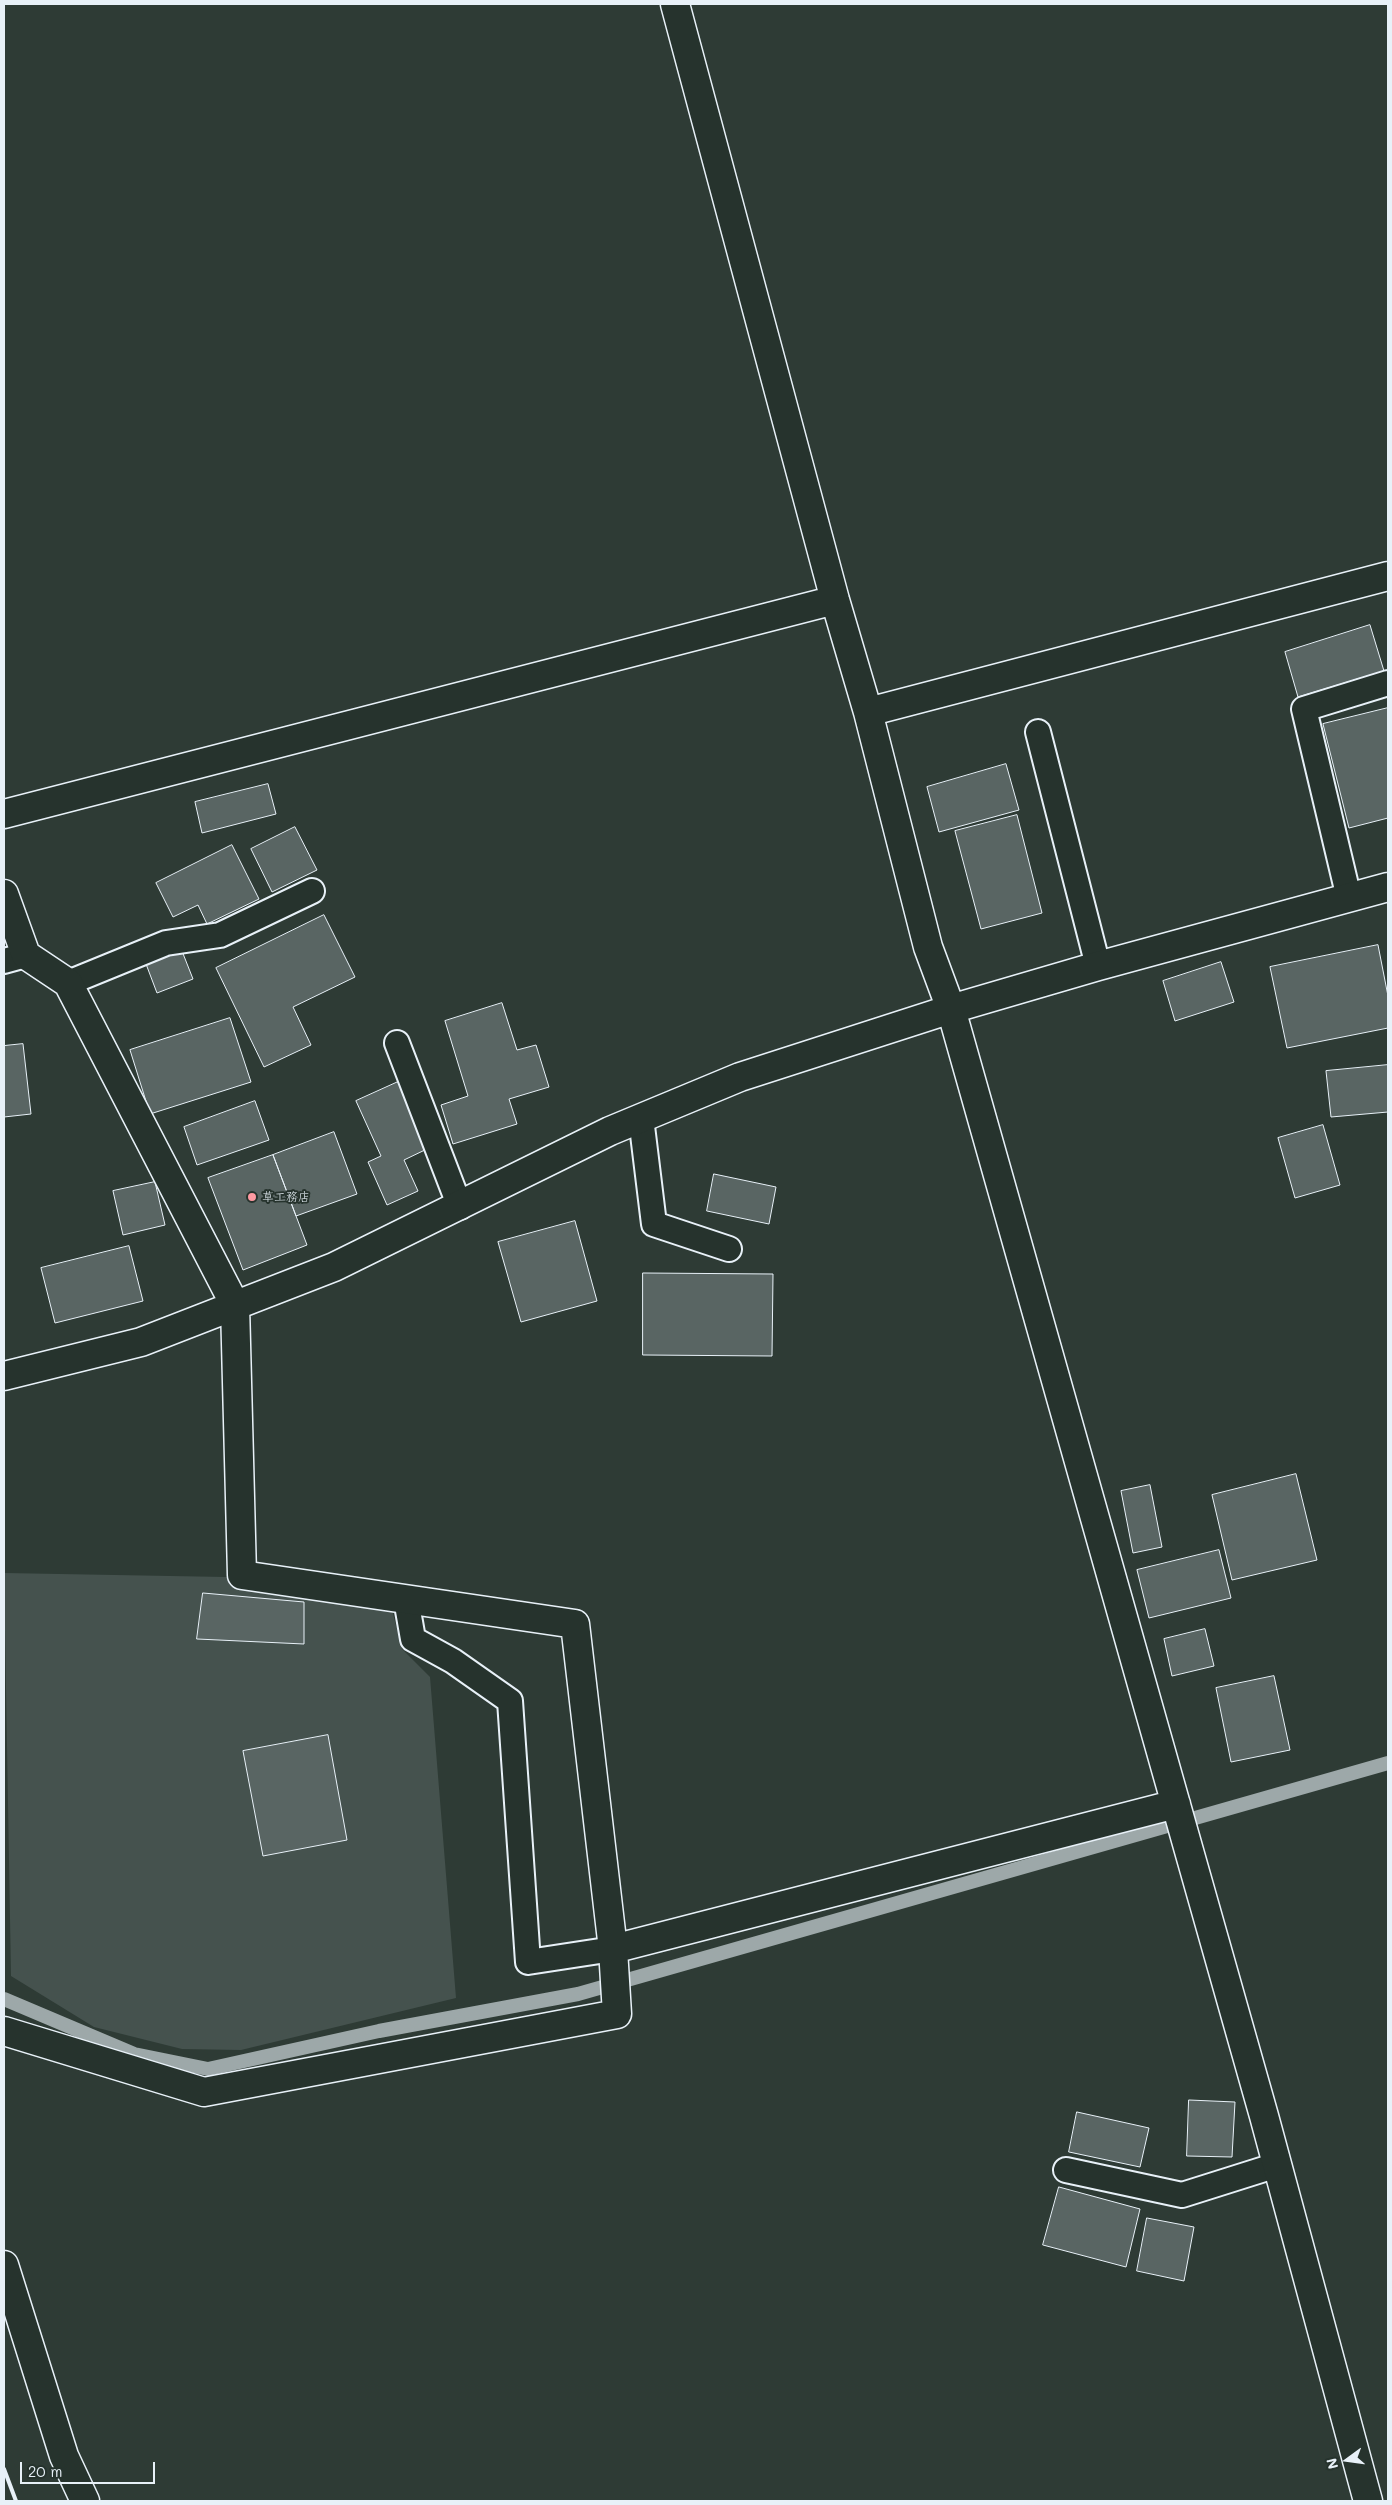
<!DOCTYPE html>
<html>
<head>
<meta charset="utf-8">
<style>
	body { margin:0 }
	#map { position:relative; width:1392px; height:2505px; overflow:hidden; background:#2e3b35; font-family:Mali,sans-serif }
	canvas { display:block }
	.frame { position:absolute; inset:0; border:5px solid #e8f1f8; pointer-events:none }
	.north { position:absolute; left:1322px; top:2435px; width:50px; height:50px; -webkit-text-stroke:4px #26332d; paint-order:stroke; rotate:256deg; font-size:14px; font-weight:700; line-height:20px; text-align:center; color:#e8f1f8 }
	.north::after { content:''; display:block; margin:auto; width:18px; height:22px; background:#e8f1f8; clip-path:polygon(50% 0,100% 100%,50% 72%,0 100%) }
	.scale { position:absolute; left:20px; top:2462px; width:135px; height:22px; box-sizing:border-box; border:2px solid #e8f1f8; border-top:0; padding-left:6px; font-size:15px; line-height:18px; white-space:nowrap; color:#e8f1f8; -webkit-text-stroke:4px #26332d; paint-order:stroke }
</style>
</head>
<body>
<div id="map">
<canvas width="1392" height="2505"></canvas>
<div class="frame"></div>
<div class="north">N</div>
<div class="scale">20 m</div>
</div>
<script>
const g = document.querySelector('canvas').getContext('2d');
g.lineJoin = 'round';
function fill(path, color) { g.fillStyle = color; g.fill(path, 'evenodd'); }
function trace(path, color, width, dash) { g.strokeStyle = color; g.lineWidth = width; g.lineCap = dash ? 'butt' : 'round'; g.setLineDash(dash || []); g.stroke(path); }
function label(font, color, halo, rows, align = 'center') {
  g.font = font + ' Mali,"Klee One",sans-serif'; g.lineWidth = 4; g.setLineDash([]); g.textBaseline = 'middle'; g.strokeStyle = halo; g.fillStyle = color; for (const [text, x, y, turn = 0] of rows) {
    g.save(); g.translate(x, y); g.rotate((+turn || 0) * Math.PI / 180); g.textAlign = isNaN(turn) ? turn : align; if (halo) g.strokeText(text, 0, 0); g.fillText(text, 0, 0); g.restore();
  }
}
const green = new Path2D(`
	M 4,1573 L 226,1577 L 392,1610 L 402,1649 L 430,1677 L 456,1998 L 241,2050 L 182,2049 L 94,2027 L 11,1976 Z`);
const stream = new Path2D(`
	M 4,1999 L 134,2054 L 208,2069 L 379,2031 L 578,1994 L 1388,1763`);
const building = new Path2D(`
	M 1370,625 L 1384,671 L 1298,697 L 1285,652 Z
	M 1388,708 L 1388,818 L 1349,828 L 1323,724 Z
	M 1006,764 L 1019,810 L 939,832 L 927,787 Z
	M 268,784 L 276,814 L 202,833 L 195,802 Z
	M 1017,815 L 1042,913 L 981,929 L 955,831 Z
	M 295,827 L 317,870 L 272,892 L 251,849 Z
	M 232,845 L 259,899 L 207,924 L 198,905 L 173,917 L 156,883 Z
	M 324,915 L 355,977 L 293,1007 L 311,1045 L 264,1067 L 216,968 Z
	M 1378,945 L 1388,996 L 1388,1028 L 1287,1048 L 1270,967 Z
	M 182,951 L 193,979 L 157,993 L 146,964 Z
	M 1221,962 L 1234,1002 L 1175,1021 L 1163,981 Z
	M 502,1003 L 517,1050 L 536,1045 L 549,1087 L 509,1099 L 517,1124 L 453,1144 L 441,1105 L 468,1096 L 445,1021 Z
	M 230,1018 L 251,1082 L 150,1114 L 130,1050 Z
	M 23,1044 L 31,1114 L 4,1117 L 4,1046 Z
	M 1388,1065 L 1388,1112 L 1331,1117 L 1326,1071 Z
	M 398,1082 L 429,1148 L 404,1160 L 418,1191 L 387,1205 L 368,1162 L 381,1156 L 356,1101 Z
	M 255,1101 L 269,1140 L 197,1165 L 184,1127 Z
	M 1323,1125 L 1340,1185 L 1295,1198 L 1278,1138 Z
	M 334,1132 L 357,1194 L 296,1216 L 273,1155 Z
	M 273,1155 L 307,1245 L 243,1270 L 208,1178 Z
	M 714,1174 L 776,1187 L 769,1224 L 707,1211 Z
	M 155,1182 L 165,1225 L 123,1235 L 113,1191 Z
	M 575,1221 L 597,1301 L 521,1322 L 498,1242 Z
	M 129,1246 L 143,1301 L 55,1323 L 41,1268 Z
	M 643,1273 L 773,1274 L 772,1356 L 643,1355 Z
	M 1296,1474 L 1317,1560 L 1232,1580 L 1212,1495 Z
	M 1150,1485 L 1162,1547 L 1133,1553 L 1121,1491 Z
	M 1219,1550 L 1231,1598 L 1149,1618 L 1137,1570 Z
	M 203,1593 L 304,1602 L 304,1644 L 197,1639 Z
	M 1205,1629 L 1214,1666 L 1172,1676 L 1164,1639 Z
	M 1274,1676 L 1290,1750 L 1231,1762 L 1216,1688 Z
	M 328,1735 L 347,1840 L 263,1856 L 243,1751 Z
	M 1189,2100 L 1235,2102 L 1232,2157 L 1187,2156 Z
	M 1077,2112 L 1149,2128 L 1140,2167 L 1069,2152 Z
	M 1059,2187 L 1140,2209 L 1126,2267 L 1043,2245 Z
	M 1147,2218 L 1194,2227 L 1184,2281 L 1137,2271 Z`);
const lane = new Path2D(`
	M 1038,732 L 1098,966
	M 1349,898 L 1304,709 L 1388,683
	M 4,961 L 26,955
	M 68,983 L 166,943 L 220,935 L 312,891
	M 397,1043 L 460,1207
	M 641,1118 L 654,1224 L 729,1249
	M 406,1599 L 413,1639 L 453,1661 L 510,1701 L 528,1962 L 613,1949
	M 1066,2170 L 1182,2195 L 1277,2165`);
const street = new Path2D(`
	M 675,4 L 835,600 L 868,712 L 1388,576
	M 868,712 L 928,947 L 951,1009 L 1264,2116 L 1368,2501
	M 4,814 L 835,600
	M 4,894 L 26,955 L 68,983 L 235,1305 L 242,1575 L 575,1624 L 613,1949 L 617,2014 L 204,2092 L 4,2031
	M 4,1376 L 141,1342 L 334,1267 L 610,1131 L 740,1077 L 951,1009 L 1098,966 L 1388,887
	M 613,1949 L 1176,1804
	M 4,2265 L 64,2456 L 85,2501`);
const rail = new Path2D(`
	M 4,2469 L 16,2501`);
const markers = [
	[252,1197,5,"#ff9aa2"]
];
const poiNames = [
	["草工務店",262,1197]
];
fill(green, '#45524e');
trace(stream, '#9da8a9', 14);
fill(building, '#596563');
trace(building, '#e8f1f8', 1);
trace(lane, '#e8f1f8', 28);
trace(street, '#e8f1f8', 31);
trace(lane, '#26332d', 24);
trace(street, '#26332d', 28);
trace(rail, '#e8f1f8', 4);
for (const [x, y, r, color] of markers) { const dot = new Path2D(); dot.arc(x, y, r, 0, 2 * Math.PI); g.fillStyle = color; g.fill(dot); trace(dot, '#26332d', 2); }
label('12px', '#e8f1f8', '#26332d', poiNames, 'left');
</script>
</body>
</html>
